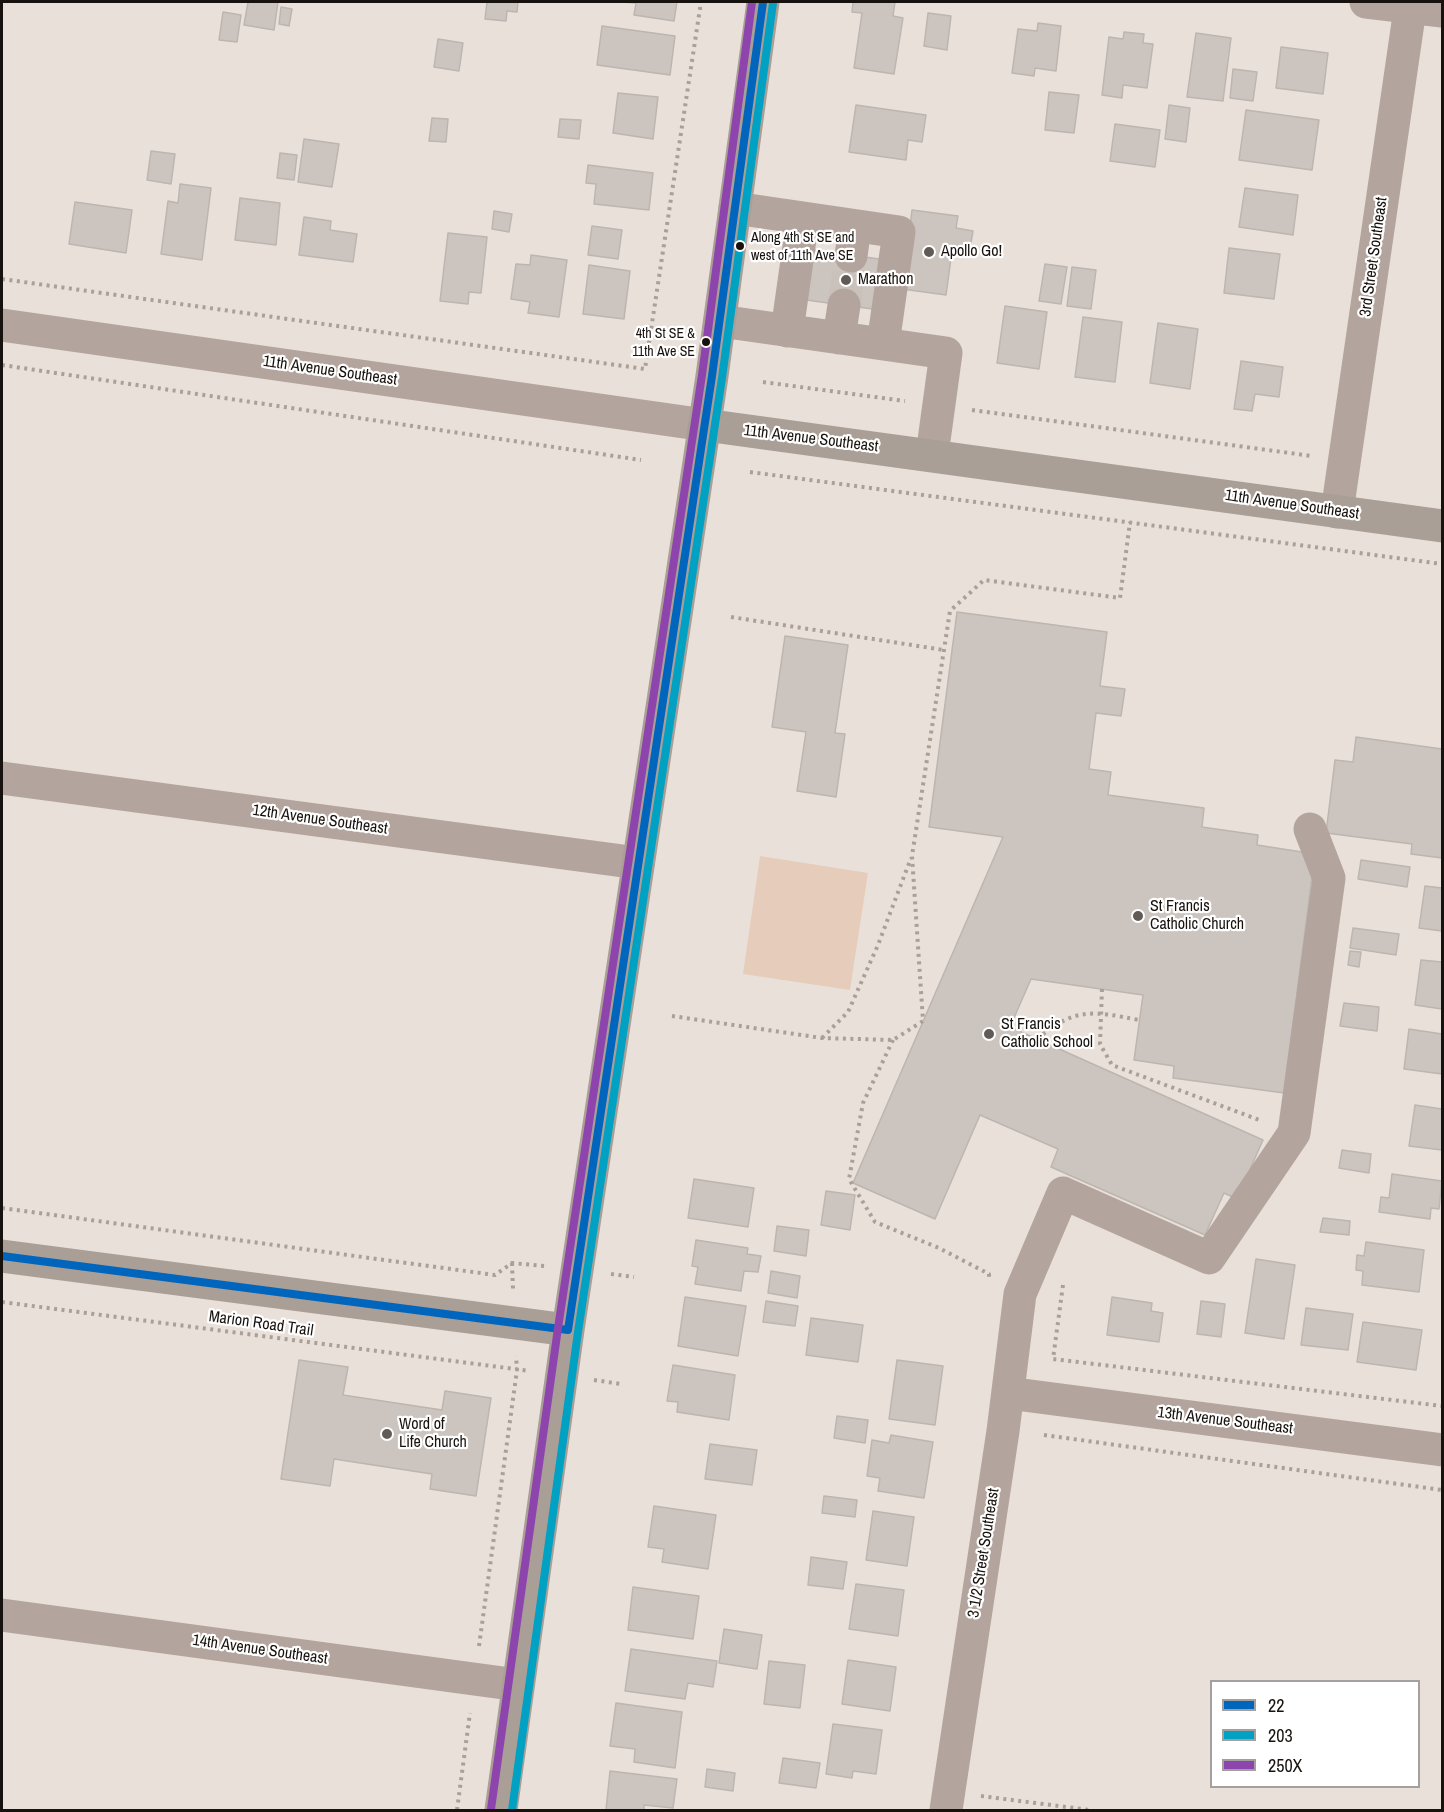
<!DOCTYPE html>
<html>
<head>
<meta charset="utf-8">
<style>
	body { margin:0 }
	#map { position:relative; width:1444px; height:1812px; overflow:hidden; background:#eae0da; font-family:"Archivo Narrow",sans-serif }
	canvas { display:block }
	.frame { position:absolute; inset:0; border:3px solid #18120e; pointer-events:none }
	.legend { position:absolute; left:1210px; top:1680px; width:210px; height:108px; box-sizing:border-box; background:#fff; border:2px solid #a3a09f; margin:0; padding:8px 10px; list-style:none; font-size:18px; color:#18120e }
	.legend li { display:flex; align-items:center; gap:12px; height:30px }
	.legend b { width:30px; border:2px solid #a3a09f }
</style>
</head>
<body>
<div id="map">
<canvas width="1444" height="1812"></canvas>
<div class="frame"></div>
<ul class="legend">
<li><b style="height:8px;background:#0065bd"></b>22</li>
<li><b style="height:8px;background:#01a1c4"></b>203</li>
<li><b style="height:8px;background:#8e44ad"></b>250X</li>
</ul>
</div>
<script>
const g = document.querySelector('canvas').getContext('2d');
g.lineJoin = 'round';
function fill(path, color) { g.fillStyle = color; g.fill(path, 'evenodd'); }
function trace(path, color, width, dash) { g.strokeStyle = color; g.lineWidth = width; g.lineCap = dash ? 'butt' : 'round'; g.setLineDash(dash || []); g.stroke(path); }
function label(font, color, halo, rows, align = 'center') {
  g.font = font + ' "Archivo Narrow",sans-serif'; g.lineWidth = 4.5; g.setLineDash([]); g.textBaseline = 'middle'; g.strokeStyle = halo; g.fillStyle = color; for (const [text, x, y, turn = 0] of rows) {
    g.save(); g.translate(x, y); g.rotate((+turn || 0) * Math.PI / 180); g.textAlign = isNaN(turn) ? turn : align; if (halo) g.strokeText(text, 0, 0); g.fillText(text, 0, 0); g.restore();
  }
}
const green = new Path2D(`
	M 760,856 L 868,873 L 850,990 L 743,974 Z`);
const building = new Path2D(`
	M 248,2 L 278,2 L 274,30 L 244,25 Z
	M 487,2 L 518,2 L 517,12 L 507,11 L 506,21 L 485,19 Z
	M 623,2 L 677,2 L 674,21 L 634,15 L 636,3 Z
	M 853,2 L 895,2 L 893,16 L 903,18 L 894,74 L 854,68 L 862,13 L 852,12 Z
	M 281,7 L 292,9 L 289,26 L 279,24 Z
	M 223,12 L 241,15 L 237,42 L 219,40 Z
	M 928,13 L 951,16 L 947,50 L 924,46 Z
	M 1038,23 L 1061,26 L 1056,71 L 1035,68 L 1034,76 L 1012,73 L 1018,29 L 1037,31 Z
	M 602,26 L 675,36 L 670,75 L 597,65 Z
	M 1124,32 L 1144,34 L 1143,43 L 1153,44 L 1147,88 L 1123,85 L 1122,98 L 1102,95 L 1109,37 L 1123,39 Z
	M 1196,33 L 1231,38 L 1223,101 L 1187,97 Z
	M 438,39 L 463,43 L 459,71 L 434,67 Z
	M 1281,47 L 1328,53 L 1323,94 L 1276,88 Z
	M 1233,69 L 1257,72 L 1253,101 L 1230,98 Z
	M 1049,92 L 1079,95 L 1074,133 L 1045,130 Z
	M 618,93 L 658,97 L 653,139 L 613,133 Z
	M 856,105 L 926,115 L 922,142 L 908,140 L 906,160 L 849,152 Z
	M 1169,105 L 1190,108 L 1186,142 L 1165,139 Z
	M 1246,110 L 1319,120 L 1312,170 L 1239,160 Z
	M 432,118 L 448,119 L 446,142 L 429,141 Z
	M 560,119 L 581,120 L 579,139 L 558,137 Z
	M 1115,124 L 1160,130 L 1155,167 L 1110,161 Z
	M 304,139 L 339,144 L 332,187 L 298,182 Z
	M 151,151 L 175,154 L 171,184 L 147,180 Z
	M 280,153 L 297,155 L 294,180 L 277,178 Z
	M 588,165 L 653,173 L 649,210 L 594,204 L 596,184 L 586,183 Z
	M 180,184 L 211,188 L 202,260 L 161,254 L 168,201 L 178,203 Z
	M 1245,188 L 1298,195 L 1293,235 L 1239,227 Z
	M 240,198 L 280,203 L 276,245 L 235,240 Z
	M 75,202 L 132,210 L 126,253 L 69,244 Z
	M 912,210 L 958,216 L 956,228 L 973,231 L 969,254 L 952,251 L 946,295 L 902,289 Z
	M 494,211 L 512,214 L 509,232 L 492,229 Z
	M 304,217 L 331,221 L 330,230 L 357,234 L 353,262 L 299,255 Z
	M 592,226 L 622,230 L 618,259 L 588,255 Z
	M 448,233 L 487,237 L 481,293 L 469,292 L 468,304 L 440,301 Z
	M 1229,248 L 1280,254 L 1274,299 L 1224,293 Z
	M 813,250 L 887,260 L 880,310 L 806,300 Z
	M 531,255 L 567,260 L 559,317 L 528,313 L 530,302 L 511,299 L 516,264 L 530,265 Z
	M 1045,264 L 1067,267 L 1061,304 L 1039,301 Z
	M 589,265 L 630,271 L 624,319 L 583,314 Z
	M 1072,267 L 1096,270 L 1091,309 L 1067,306 Z
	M 1005,306 L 1047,312 L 1039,369 L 997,363 Z
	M 1083,317 L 1122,322 L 1115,382 L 1075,377 Z
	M 1158,323 L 1198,329 L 1190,389 L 1150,383 Z
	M 1241,361 L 1283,367 L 1279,397 L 1255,394 L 1252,411 L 1234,409 Z
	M 957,612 L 1107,632 L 1100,686 L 1125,689 L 1121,716 L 1096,713 L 1089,769 L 1111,772 L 1108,795 L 1204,808 L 1202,827 L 1258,835 L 1257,845 L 1315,854 L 1284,1093 L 1173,1078 L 1174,1066 L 1134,1060 L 1143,995 L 1031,979 L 1010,1027 L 1263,1140 L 1237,1199 L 1224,1193 L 1205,1235 L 1051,1167 L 1058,1149 L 980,1115 L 935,1219 L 853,1183 L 1003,837 L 929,827 Z
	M 785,636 L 848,645 L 835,733 L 845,734 L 836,797 L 797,791 L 806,732 L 772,727 Z
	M 1356,737 L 1442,749 L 1442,858 L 1411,854 L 1412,844 L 1326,833 L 1335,760 L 1353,762 Z
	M 1361,860 L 1410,867 L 1407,887 L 1358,879 Z
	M 1425,886 L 1442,888 L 1442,931 L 1419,928 Z
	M 1353,928 L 1399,934 L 1396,955 L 1350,948 Z
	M 1350,951 L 1361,952 L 1359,967 L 1348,965 Z
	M 1421,960 L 1442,962 L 1442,1009 L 1415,1005 Z
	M 1344,1003 L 1379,1007 L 1377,1031 L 1340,1026 Z
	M 1409,1029 L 1442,1034 L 1442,1074 L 1404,1069 Z
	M 1415,1105 L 1442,1109 L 1442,1150 L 1409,1146 Z
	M 1342,1150 L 1371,1154 L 1369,1173 L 1339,1168 Z
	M 1392,1174 L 1442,1181 L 1439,1209 L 1431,1208 L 1430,1219 L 1379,1212 L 1381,1197 L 1389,1198 Z
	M 694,1179 L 754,1188 L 748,1227 L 688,1218 Z
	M 826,1191 L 855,1195 L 850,1230 L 821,1225 Z
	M 1323,1218 L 1350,1221 L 1349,1235 L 1320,1232 Z
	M 777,1226 L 809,1230 L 806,1256 L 774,1251 Z
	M 696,1240 L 748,1248 L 747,1254 L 761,1256 L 758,1272 L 744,1271 L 741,1291 L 695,1284 L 698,1267 L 692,1266 Z
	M 1366,1242 L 1424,1250 L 1419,1292 L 1362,1285 L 1363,1271 L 1356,1270 L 1357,1255 L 1364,1256 Z
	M 1256,1259 L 1295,1265 L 1284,1339 L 1245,1333 Z
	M 771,1271 L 800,1276 L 797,1298 L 768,1293 Z
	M 685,1297 L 746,1306 L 738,1356 L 678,1346 Z
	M 1112,1297 L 1152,1303 L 1151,1311 L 1163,1313 L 1159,1342 L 1107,1335 Z
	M 766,1301 L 798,1306 L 795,1326 L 763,1322 Z
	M 1201,1301 L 1225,1304 L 1221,1337 L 1197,1334 Z
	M 1306,1308 L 1353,1314 L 1348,1350 L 1301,1345 Z
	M 811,1318 L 863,1325 L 858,1362 L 806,1355 Z
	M 1363,1322 L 1422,1330 L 1416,1370 L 1357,1362 Z
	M 299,1360 L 348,1367 L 343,1395 L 442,1410 L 445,1391 L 491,1398 L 476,1496 L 430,1489 L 432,1474 L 334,1459 L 330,1486 L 281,1479 Z
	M 897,1360 L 943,1366 L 935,1425 L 889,1419 Z
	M 673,1365 L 735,1375 L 729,1420 L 677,1412 L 678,1402 L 667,1401 Z
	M 837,1416 L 868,1420 L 865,1443 L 834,1438 Z
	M 891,1435 L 933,1442 L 924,1498 L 878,1491 L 880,1478 L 867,1476 L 872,1440 L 889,1443 Z
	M 710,1444 L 757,1450 L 752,1485 L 705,1479 Z
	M 824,1496 L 857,1500 L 855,1517 L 822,1513 Z
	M 654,1506 L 716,1515 L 708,1569 L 662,1562 L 664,1549 L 648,1547 Z
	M 873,1511 L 914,1517 L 907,1566 L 866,1560 Z
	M 811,1557 L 847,1562 L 843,1589 L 808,1585 Z
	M 856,1584 L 904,1590 L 898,1636 L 849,1629 Z
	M 633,1587 L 699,1596 L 693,1639 L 628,1630 Z
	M 724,1629 L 762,1635 L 757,1669 L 719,1663 Z
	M 631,1649 L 717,1661 L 713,1687 L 688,1683 L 685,1699 L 625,1691 Z
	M 848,1660 L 896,1667 L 890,1711 L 842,1704 Z
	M 769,1661 L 805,1665 L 800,1708 L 764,1704 Z
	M 616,1703 L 682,1712 L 675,1768 L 634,1762 L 635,1749 L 610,1746 Z
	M 833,1724 L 882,1730 L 876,1774 L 853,1771 L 852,1778 L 826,1774 Z
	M 783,1758 L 820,1763 L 816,1788 L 779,1783 Z
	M 707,1769 L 735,1773 L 733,1791 L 705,1787 Z
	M 610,1771 L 677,1779 L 673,1808 L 644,1805 L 644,1810 L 606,1810 Z`);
const minorTunnel = new Path2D(`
	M 844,305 L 851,256`);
const path = new Path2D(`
	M 2,279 L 645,369 L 701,2
	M 2,365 L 641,460
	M 763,382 L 905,401
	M 972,410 L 1312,456
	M 750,472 L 1442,564
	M 731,617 L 944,650
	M 1102,989 L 1100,1044 L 1112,1065 L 1262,1121
	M 672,1016 L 822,1038 L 893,1040 L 923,1021 L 912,856 L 950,611 L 984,580 L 1120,598 L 1130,522
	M 822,1038 L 848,1012 L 878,945 L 911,858
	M 1037,1039 C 1075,1007 1093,1011 1139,1020
	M 893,1040 L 863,1103 L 849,1179 L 875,1222 L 939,1248 L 989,1274 L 989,1278
	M 2,1208 L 495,1275 L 512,1263 L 544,1266
	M 512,1263 L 513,1289
	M 611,1274 L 634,1277
	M 1063,1285 L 1053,1359 L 1442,1406
	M 2,1302 L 530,1371
	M 594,1380 L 621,1384
	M 1044,1435 L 1442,1490
	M 479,1646 L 517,1370 L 516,1356
	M 981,1796 L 1090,1810
	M 457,1810 L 470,1713`);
const minor = new Path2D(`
	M 1366,2 L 1442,11
	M 735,208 L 899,232 L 883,344 L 946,353 L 932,455
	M 851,256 L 855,226
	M 720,321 L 883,344
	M 2,325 L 705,425
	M 787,331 L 803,218
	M 839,338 L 844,305
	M 1337,512 L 1411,2
	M 2,778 L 638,863
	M 1008,1393 L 1442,1450
	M 2,1615 L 518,1685
	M 946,1810 L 1003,1431 L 1020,1294 L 1063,1193 L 1209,1258 L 1294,1133 L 1329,878 L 1310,829`);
const major = new Path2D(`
	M 705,425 L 1442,526
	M 2,1256 L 568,1330
	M 501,1810 L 568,1330 L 712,376 L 763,2`);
const bus1 = new Path2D(`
	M 2,1256 L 568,1330 L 712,376 L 763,2`);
const bus2 = new Path2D(`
	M 512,1810 L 578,1332 L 722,378 L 773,3`);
const bus3 = new Path2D(`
	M 491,1809 L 558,1328 L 702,375 L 752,2`);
const markers = [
	[740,246,5,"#18120e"],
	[929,252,6,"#625a55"],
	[846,280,6,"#625a55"],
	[706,342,5,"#18120e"],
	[1138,916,6,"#625a55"],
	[989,1034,6,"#625a55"],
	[387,1434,6,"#625a55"]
];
const busNames = [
	["Along 4th St SE and",751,238],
	["west of 11th Ave SE",751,256],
	["4th St SE &",695,334,"right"],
	["11th Ave SE",695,352,"right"]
];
const poiNames = [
	["Apollo Go!",941,252],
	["Marathon",858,280],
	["St Francis",1150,907],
	["Catholic Church",1150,925],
	["St Francis",1001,1025],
	["Catholic School",1001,1043],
	["Word of",399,1425],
	["Life Church",399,1443]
];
const streetNames = [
	["3rd Street Southeast",1374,257,-82],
	["11th Avenue Southeast",330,371,8],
	["11th Avenue Southeast",811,439,7],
	["11th Avenue Southeast",1292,505,8],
	["12th Avenue Southeast",320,820,8],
	["Marion Road Trail",261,1324,8],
	["13th Avenue Southeast",1225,1421,7],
	["3 1/2 Street Southeast",984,1553,-81],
	["14th Avenue Southeast",260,1650,8]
];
fill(green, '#e6ccbb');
fill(building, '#ccc4bf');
trace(building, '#bcb5b0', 1.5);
trace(minorTunnel, '#cac1bb', 33, [33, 16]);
trace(path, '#aaa099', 4, [3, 4.5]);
trace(minor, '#b3a59e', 33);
trace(major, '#aa9f96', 33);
trace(bus1, '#0065bd', 8);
trace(bus2, '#01a1c4', 8);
trace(bus3, '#8e44ad', 8);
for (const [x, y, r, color] of markers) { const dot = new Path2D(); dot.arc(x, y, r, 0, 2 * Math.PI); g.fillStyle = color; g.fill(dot); trace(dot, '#fff', 2); }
label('14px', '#18120e', '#fff', busNames, 'left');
label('16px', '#18120e', '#fff', poiNames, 'left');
label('16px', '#18120e', '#fff', streetNames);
</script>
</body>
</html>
